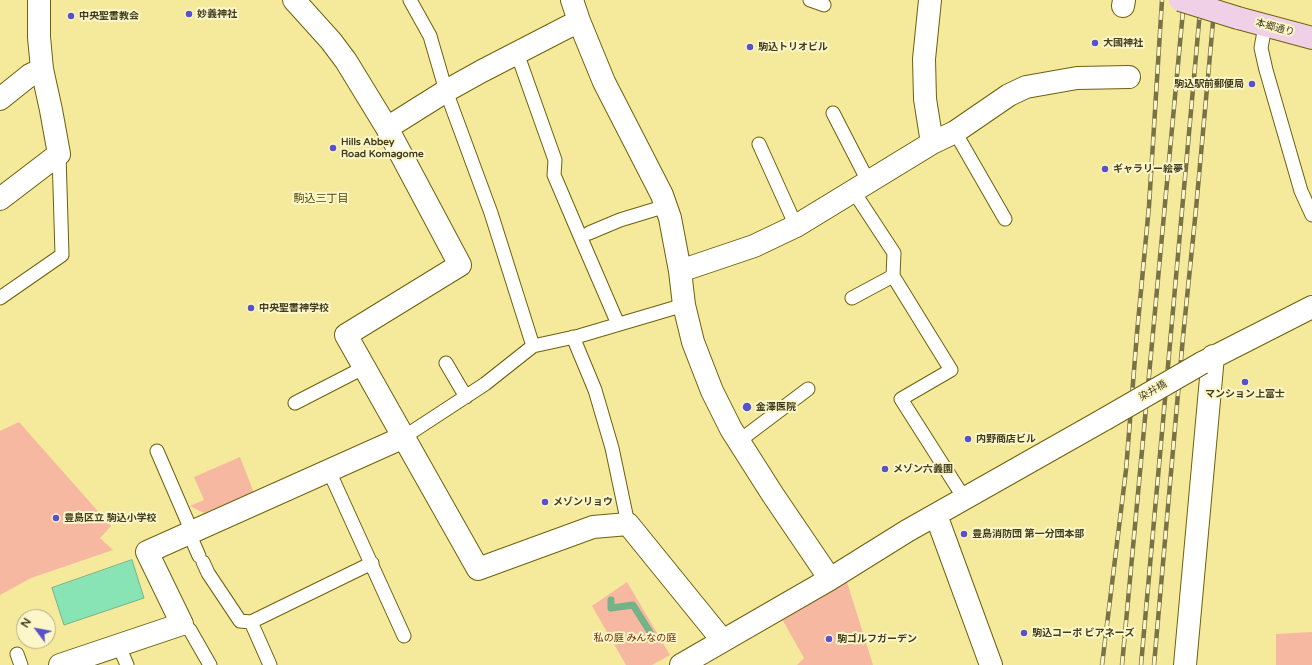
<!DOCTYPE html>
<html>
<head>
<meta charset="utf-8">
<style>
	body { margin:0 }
	#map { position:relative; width:1312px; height:665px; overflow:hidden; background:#f5e99c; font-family:"Varela Round",sans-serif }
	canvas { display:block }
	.north { position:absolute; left:16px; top:609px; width:40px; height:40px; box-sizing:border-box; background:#fcf6c9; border:1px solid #b2ac85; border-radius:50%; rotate:302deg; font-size:11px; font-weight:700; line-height:16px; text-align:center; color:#423d1e }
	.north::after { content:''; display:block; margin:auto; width:14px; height:18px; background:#5852ca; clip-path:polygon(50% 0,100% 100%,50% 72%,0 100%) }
</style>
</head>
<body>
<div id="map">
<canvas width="1312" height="665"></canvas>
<div class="north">N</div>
</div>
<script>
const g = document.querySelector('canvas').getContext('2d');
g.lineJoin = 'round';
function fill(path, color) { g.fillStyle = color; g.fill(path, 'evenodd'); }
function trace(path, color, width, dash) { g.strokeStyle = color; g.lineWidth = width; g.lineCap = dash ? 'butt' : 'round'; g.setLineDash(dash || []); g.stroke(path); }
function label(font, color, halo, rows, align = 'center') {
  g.font = font + ' "Varela Round","Noto Sans JP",sans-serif'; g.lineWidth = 4; g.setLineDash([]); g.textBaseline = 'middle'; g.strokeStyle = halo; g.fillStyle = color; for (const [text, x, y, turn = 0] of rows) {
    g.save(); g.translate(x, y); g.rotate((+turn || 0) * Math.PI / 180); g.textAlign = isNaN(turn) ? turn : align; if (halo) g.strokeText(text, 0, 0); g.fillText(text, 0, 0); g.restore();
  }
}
const green = new Path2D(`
	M 19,422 L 111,526 L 100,538 L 113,550 L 31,578 L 0,595 L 0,431 Z
	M 240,457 L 254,493 L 204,513 L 190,506 L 204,500 L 194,477 Z
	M 627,582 L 670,655 L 652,665 L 626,665 L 592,606 Z
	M 847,582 L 873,665 L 797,665 L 804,658 L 782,619 Z
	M 1312,632 L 1312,665 L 1276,665 L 1276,634 Z`);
const water = new Path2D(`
	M 132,560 L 144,598 L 64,625 L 52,588 Z`);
const stream = new Path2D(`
	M 611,600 L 611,608 L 633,605 L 650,632`);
const lane = new Path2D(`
	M 410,0 L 430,36 L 446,91 L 491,213 L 533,346
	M 810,0 L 824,5
	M 1265,26 L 1261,48 L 1266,70 L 1301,191 L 1312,215
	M 517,53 L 555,160 L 554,175 L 580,236 L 618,324
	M 833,113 L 868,181
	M 955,132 L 1005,219
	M 759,144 L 796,226
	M 854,192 L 894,253 L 893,276 L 951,370 L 901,399 L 964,498
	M 589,233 L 620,220 L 666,206
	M 0,298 L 62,255 L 59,154
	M 852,298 L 893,276
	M 573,337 L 595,390 L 612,448 L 628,524
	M 446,363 L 466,397
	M 295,403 L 365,367
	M 404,437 L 485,384 L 533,346 L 579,336 L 684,305
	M 739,441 L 808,389
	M 157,451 L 192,532
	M 329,471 L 404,636
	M 189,533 L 199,556
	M 203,562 L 208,573 L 240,621 L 251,622 L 270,665
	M 251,622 L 372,563
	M 182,624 L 190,630 L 210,665
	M 119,646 L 127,665
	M 17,654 L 21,665`);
const street = new Path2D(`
	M 294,0 L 331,41 L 346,61 L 387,128 L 446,91 L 482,71 L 579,21
	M 572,0 L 579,21 L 604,82 L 662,195 L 670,218 L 680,271 L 684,305 L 693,342 L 712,391 L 731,429 L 773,495 L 830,579
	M 930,0 L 924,59 L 925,99 L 932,143
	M 1123,6 L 1124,0
	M 0,99 L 30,75 L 42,69
	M 387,128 L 460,265 L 346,335 L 478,569 L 593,527 L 628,524 L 723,641
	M 0,199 L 59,154 L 51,110 L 42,69 L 39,37 L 39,0
	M 680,271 L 754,246 L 796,226 L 932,143 L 955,132 L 1009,95 L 1026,87 L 1077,78 L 1129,77
	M 1202,363 L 1312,307
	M 936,515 L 991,665
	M 60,665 L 182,624 L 147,552 L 404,437
	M 681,665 L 830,579 L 907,531 L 1105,419
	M 1185,665 L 1213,356`);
const secondary = new Path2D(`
	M 1238,18 L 1312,38`);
const rail = new Path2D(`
	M 1102,665 L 1126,470 L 1137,333 L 1149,206 L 1162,0
	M 1122,665 L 1184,0
	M 1141,665 L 1201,0
	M 1154,665 L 1183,337 L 1196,209 L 1215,0`);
const streetBridge = new Path2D(`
	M 1105,419 L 1202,363`);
const secondaryBridge = new Path2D(`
	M 1180,0 L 1238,18`);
const markers = [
	[189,14,4,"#5852ca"],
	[71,16,4,"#5852ca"],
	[1095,43,4,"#5852ca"],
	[750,47,4,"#5852ca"],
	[1252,84,4,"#5852ca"],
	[333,148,4,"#5852ca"],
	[1105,169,4,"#5852ca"],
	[251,308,4,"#5852ca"],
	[1245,382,4,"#5852ca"],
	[747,407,5,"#5852ca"],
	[968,439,4,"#5852ca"],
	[885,469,4,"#5852ca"],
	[545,502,4,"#5852ca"],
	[56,518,4,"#5852ca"],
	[964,534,4,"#5852ca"],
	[1024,633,4,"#5852ca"],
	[829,639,4,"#5852ca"]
];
const poiNames = [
	["妙義神社",197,14],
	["中央聖書教会",79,16],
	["大國神社",1103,43],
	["駒込トリオビル",758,47],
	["駒込駅前郵便局",1244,84,"right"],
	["Hills Abbey",341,142],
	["Road Komagome",341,154],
	["ギャラリー絵夢",1113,169],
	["中央聖書神学校",259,308],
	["マンション上富士",1245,394,"center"],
	["金澤医院",756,407],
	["内野商店ビル",976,439],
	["メゾン六義園",893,469],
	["メゾンリョウ",553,502],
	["豊島区立 駒込小学校",64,518],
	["豊島消防団 第一分団本部",972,534],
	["駒込コーポ ビアネーズ",1032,633],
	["駒ゴルフガーデン",837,639]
];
const streetNames = [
	["本郷通り",1275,28,15],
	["染井橋",1153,391,-30]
];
const parkNames = [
	["私の庭 みんなの庭",635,638]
];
const neighbourhoodNames = [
	["駒込三丁目",321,199]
];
fill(green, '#f7b8a1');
fill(water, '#89e4b5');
trace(water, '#74b288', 1);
trace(stream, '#74b288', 7);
trace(lane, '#6d610c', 15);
trace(street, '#6d610c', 24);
trace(secondary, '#6d610c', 24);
trace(lane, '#fff', 13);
trace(street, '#fff', 22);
trace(secondary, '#f0d0e6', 22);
trace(rail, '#797245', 4.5);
trace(rail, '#fcf6c9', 3, [9]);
trace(streetBridge, '#6d610c', 24, []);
trace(secondaryBridge, '#6d610c', 24, []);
trace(streetBridge, '#fff', 22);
trace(secondaryBridge, '#f0d0e6', 22);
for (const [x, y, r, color] of markers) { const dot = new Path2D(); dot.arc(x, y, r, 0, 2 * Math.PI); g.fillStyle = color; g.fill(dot); trace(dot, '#fcf6c9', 1.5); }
label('bold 10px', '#423d1e', '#fcf6c9', poiNames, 'left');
label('10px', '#423d1e', '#fcf6c9', streetNames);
label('10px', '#712706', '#fcf6c9', parkNames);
label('11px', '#504607', '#fcf6c9', neighbourhoodNames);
</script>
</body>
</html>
